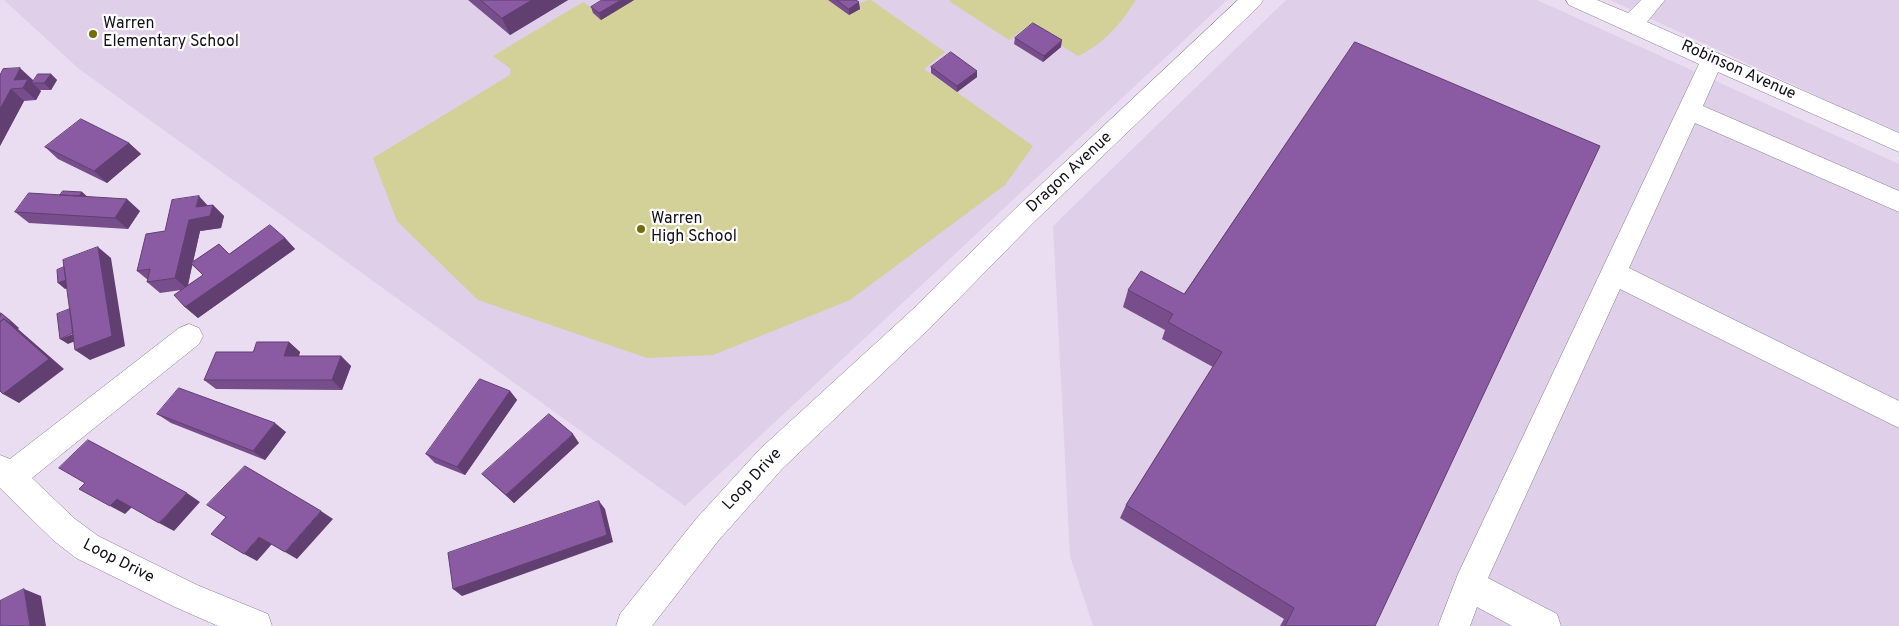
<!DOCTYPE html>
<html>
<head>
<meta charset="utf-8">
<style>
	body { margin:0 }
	canvas { display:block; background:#eaddf1 }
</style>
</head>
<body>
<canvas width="1899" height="626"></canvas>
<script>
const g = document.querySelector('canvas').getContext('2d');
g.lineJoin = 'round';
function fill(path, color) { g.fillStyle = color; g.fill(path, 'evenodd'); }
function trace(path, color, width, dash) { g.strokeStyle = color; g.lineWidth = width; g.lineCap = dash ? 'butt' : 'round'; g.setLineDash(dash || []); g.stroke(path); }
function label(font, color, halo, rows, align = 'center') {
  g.font = font + ' Overpass,sans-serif'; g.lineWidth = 4.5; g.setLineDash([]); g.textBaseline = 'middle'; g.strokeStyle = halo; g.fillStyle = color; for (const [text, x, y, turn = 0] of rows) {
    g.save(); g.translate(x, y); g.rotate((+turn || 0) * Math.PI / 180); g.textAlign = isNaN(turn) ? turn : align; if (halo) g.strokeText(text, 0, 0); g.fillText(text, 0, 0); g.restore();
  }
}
const built = new Path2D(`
	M 4,0 L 1227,0 L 685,506 L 79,69 Z
	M 1286,0 L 1537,0 L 1899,164 L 1899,626 L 1093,626 L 1070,556 L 1053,226 Z
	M 1610,0 L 1899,0 L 1899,132 L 1839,106 Z`);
const green = new Path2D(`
	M 634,0 L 828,0 L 849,15 C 855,8 861,0 871,0 L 945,52 L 924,69 L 1033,146 L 1005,185 L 850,300 L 713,355 L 647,358 L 478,300 L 397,221 L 373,158 L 510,75 L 511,69 L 493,56 L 583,2 L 596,11 Z
	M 951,0 L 1136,0 C 1121,23 1104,44 1078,56 L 1029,25 L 1009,40 L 949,1 Z`);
const minor = new Path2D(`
	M 1238,0 L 1263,0 L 1260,5 L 1033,223 L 932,326 L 782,469 L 718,541 L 652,626 L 616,626 L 620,614 L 696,519 L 760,449 L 912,310 L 1015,209 Z
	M 1566,0 L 1597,0 L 1628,13 L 1641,0 L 1665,0 L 1647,22 L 1899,133 L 1899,152 L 1718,72 L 1703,106 L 1899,191 L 1899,212 L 1695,123 L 1629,268 L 1899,401 L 1899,428 L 1620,289 L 1488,578 L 1557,614 L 1561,626 L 1512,626 L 1477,607 L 1470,626 L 1438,626 L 1458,574 L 1699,64 L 1569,5 Z
	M 189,324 L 199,328 L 203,336 L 199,344 L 32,478 L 75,519 L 98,536 L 197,585 L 268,614 L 272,626 L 218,626 L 175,607 L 76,558 L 53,540 L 0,488 L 0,455 L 10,459 L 179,328 Z`);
const wall = new Path2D(`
	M 468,0 L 568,0 L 510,35 Z
	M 634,0 L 601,20 L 593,13 L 591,7 Z
	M 828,0 L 856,0 L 860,9 L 849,15 Z
	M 1015,38 L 1061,47 L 1043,62 L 1014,44 Z
	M 1355,42 L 1375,626 L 1280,626 L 1284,619 L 1120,518 L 1126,505 L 1213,367 L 1162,339 L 1165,330 L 1123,307 L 1128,290 L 1184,294 Z
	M 931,67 L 977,77 L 957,92 L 931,73 Z
	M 51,74 L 57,80 L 51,90 L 39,90 L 41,91 L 36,100 L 24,101 L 0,146 L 0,75 L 33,80 L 32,83 Z
	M 129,143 L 141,154 L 107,183 L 58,159 L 45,147 Z
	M 82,192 L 87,197 L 140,211 L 128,229 L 29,223 L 15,212 L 60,195 Z
	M 213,205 L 224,216 L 221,228 L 200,231 L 193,262 L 229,254 L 285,238 L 295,249 L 198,318 L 185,307 L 181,290 L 160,293 L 147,282 L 148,280 L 137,271 L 165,231 ZM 192,265 L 203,275 L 188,285 Z
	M 289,342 L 300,352 L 299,356 L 341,356 L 351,366 L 342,390 L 216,389 L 204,380 L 253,352 Z
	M 510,391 L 517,400 L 465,475 L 435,463 L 426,454 Z
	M 157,414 L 286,432 L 265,460 L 171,423 Z
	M 579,443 L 514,503 L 482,474 Z`);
const shadedWall = new Path2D(`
	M 532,0 L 568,0 L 510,35 L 502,18 Z
	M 621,0 L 634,0 L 601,20 L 599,13 Z
	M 859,2 L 860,9 L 849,15 L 849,9 Z
	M 1062,40 L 1061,47 L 1043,62 L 1044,56 Z
	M 20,68 L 33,80 L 32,83 L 41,91 L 36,100 L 14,80 Z
	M 977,71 L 977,77 L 957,92 L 957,86 Z
	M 51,74 L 57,80 L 51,90 L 44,83 Z
	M 11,89 L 24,101 L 0,146 L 0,109 Z
	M 129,143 L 141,154 L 107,183 L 94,171 Z
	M 82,192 L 89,198 L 76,200 Z
	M 199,196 L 210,208 L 213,205 L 224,216 L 221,228 L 200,231 L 187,289 L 175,278 L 189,220 L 196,207 Z
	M 127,199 L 140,211 L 128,229 L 115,218 Z
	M 285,238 L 295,249 L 198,318 L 185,307 Z
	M 98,247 L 111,258 L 125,346 L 90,360 L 75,350 Z
	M 75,272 L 77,285 L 65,289 L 58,283 Z
	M 1,313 L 9,319 L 19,328 L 18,329 L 64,369 L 19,403 L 3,394 Z
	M 78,332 L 85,337 L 68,344 L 60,339 Z
	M 289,342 L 300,352 L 295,366 L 284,356 Z
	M 341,356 L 351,366 L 342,390 L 332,380 Z
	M 510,391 L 517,400 L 465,475 L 457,467 Z
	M 275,423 L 286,432 L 265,460 L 253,451 Z
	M 573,434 L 579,443 L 514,503 L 506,495 Z
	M 187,493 L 200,502 L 174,531 L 159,523 Z
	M 117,499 L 132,507 L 125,514 L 110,506 Z
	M 599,501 L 605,509 L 613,542 L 462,596 L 453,589 Z
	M 321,511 L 333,519 L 297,559 L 285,552 Z
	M 259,537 L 272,544 L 257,561 L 244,554 Z
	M 24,589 L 41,596 L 46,626 L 30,626 Z`);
const building = new Path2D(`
	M 481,0 L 532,0 L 502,18 Z
	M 602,0 L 621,0 L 599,13 L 591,7 Z
	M 837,0 L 856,0 L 859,2 L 849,9 Z
	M 1033,23 L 1062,40 L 1044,56 L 1015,38 Z
	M 1355,42 L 1600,146 L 1375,626 L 1285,626 L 1294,608 L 1126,505 L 1222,352 L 1168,322 L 1173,314 L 1128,290 L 1141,271 L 1184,294 Z
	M 951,52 L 977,71 L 957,86 L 931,67 Z
	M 20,68 L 14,80 L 28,79 L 23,88 L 11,89 L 0,109 L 0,75 L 3,69 Z
	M 38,74 L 51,74 L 44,83 L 32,83 Z
	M 81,119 L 129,143 L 94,171 L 45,147 Z
	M 63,191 L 82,192 L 79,196 L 60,195 Z
	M 29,193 L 127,199 L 115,218 L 15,212 Z
	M 199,196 L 196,207 L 213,205 L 210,216 L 189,220 L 175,278 L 147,282 L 150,269 L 137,271 L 146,234 L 165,231 L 172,200 Z
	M 270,225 L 285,238 L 185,307 L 174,295 L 203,275 L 191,263 L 219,244 L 229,254 Z
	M 98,247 L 112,336 L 75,350 L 63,260 Z
	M 64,267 L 66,280 L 58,283 L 57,270 Z
	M 70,309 L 73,333 L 60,339 L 57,314 Z
	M 1,313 L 11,322 L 10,323 L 4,319 L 0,322 Z
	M 4,319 L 49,359 L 3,394 L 0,391 L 0,322 Z
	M 257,342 L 289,342 L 284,356 L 341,356 L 332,380 L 204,380 L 216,352 L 253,352 Z
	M 480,379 L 510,391 L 457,467 L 426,454 Z
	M 179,388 L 275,423 L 253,451 L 157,414 Z
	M 549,414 L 573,434 L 506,495 L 482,474 Z
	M 88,440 L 187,493 L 159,523 L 117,499 L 110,506 L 79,489 L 85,483 L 59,468 Z
	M 245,466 L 321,511 L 285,552 L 259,537 L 244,554 L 211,534 L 226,517 L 207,505 Z
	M 599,501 L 607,535 L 453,589 L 448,553 Z
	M 24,589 L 30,626 L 0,626 L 0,601 Z`);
const markers = [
	[93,34,5,"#736c07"],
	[641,229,5,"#736c07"]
];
const poiNames = [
	["Warren",103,25],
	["Elementary School",103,43],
	["Warren",651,220],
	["High School",651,238]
];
const streetNames = [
	["Robinson Avenue",1738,71,24],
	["Dragon Avenue",1070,173,-43],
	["Loop Drive",753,480,-47],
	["Loop Drive",118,562,27]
];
fill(built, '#dfcfe9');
fill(green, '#d3d098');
trace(minor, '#887d8f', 1);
fill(minor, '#fff');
fill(wall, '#774d8b');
fill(shadedWall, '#613f71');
fill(building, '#8a5aa2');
trace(building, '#613f71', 1);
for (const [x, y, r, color] of markers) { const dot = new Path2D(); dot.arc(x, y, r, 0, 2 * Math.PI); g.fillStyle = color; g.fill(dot); trace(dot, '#fff', 2); }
label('16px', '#130f16', '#fff', poiNames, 'left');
label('16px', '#130f16', '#fff', streetNames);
</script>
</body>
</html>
